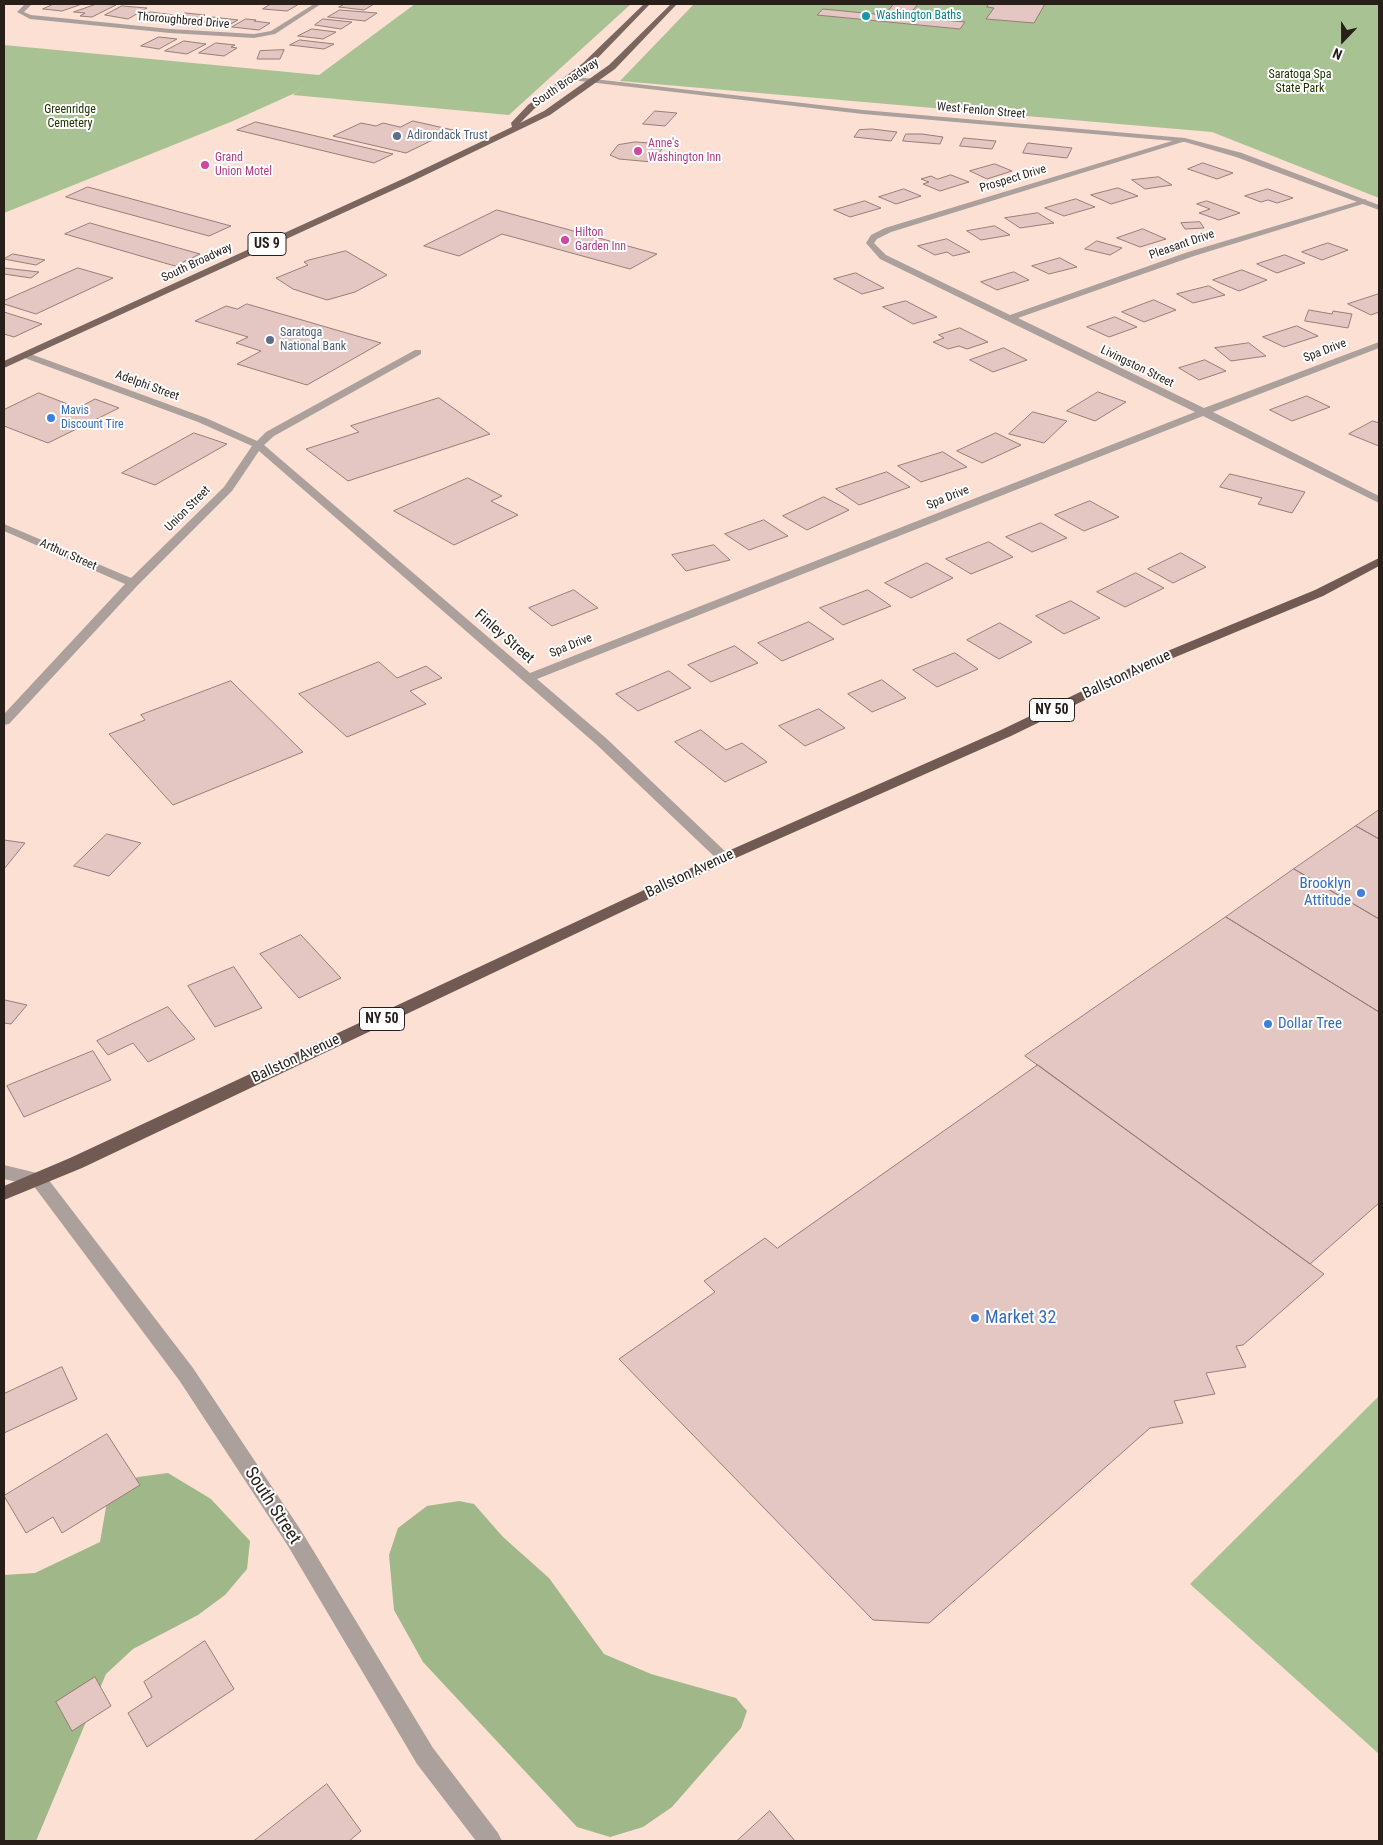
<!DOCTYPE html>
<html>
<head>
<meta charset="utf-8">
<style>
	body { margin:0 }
	#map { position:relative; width:1383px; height:1845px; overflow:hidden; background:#fbe0d3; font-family:"Roboto Condensed",sans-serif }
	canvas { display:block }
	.frame { position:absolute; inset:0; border:5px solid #281f1a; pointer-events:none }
	.north { position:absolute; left:1318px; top:15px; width:50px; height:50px; -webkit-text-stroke:4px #fff; paint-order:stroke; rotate:202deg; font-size:14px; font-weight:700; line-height:20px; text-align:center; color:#281f1a }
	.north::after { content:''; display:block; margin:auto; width:18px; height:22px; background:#281f1a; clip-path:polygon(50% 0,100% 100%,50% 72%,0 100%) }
</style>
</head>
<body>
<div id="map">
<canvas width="1383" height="1845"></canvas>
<div class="frame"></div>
<div class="north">N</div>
</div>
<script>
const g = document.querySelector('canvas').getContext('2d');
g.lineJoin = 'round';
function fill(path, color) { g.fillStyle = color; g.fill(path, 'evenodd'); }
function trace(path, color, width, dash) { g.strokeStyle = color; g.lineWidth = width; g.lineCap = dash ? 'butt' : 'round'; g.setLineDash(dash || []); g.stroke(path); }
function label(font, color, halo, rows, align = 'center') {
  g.font = font + ' "Roboto Condensed",sans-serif'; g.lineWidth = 4; g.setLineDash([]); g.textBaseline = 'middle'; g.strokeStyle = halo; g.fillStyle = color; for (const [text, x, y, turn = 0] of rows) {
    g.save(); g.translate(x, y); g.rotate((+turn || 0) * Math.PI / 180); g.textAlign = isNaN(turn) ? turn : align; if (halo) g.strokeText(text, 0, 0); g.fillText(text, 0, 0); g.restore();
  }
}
const green = new Path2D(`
	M 415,4 L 631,4 L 509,115 L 293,95 L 306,84 L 295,93 L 233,121 L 4,213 L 4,45 L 319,75 Z
	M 694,4 L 1379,4 L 1379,198 L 1212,132 L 620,81 Z
	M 1379,1396 L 1379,1754 L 1190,1584 Z`);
const forest = new Path2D(`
	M 168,1473 L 211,1499 L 250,1541 L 247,1569 L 225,1595 L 198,1615 L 133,1649 L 106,1674 L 36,1841 L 4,1841 L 4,1575 L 35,1573 L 100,1542 L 109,1490 L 138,1477 Z
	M 459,1501 L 474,1504 L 503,1537 L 549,1578 L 604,1654 L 651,1674 L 736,1698 L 747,1711 L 741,1728 L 672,1807 L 643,1827 L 610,1837 L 577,1827 L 423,1662 L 394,1610 L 389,1555 L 398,1528 L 427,1506 Z`);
const building = new Path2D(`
	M 54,4 L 82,4 L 62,11 L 43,9 Z
	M 97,4 L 116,5 L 92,17 L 80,16 L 85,13 L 74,12 Z
	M 271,4 L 299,4 L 287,11 L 263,9 Z
	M 345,4 L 374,4 L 364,10 L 339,7 Z
	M 894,4 L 918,4 L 907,17 L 965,22 L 960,29 L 817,15 L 823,9 L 884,15 Z
	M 989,4 L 1045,4 L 1034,23 L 986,19 L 994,8 L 987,7 Z
	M 122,6 L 147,8 L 128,19 L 105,15 Z
	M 340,10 L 377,13 L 365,21 L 328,17 Z
	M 151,12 L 174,15 L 160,22 L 141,19 L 148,16 L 143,15 Z
	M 185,13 L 205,15 L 187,24 L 167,22 Z
	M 212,17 L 238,20 L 227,26 L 207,24 L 211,23 L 204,22 Z
	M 246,19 L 256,20 L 254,21 L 270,23 L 259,30 L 232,27 Z
	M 323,19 L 352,22 L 341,29 L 315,25 Z
	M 312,29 L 336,32 L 323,39 L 298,36 Z
	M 159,37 L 177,39 L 159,49 L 141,46 Z
	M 300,40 L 334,44 L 324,49 L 290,45 Z
	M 184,41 L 206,44 L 187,54 L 165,51 Z
	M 216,43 L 235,45 L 231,47 L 237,48 L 224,56 L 199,53 Z
	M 284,50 L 280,59 L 257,59 L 260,51 Z
	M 655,111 L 677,113 L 665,126 L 643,124 Z
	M 413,121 L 453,130 L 406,153 L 333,136 L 361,123 L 376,126 L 383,123 L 400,127 Z
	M 256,122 L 393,154 L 374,163 L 237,130 Z
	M 872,129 L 897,132 L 891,141 L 854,137 L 859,130 Z
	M 906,134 L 922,134 L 943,137 L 940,144 L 903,141 Z
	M 964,138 L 996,141 L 992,149 L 960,146 Z
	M 635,142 L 666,144 L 652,162 L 619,159 L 610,155 L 618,145 Z
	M 1028,143 L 1072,148 L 1067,158 L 1023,153 Z
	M 1203,163 L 1233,173 L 1217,179 L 1188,169 Z
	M 995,164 L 1012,171 L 987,179 L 970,171 Z
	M 951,175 L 969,182 L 940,191 L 923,184 L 929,182 L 921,179 L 931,176 L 937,179 Z
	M 1159,177 L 1172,185 L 1145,189 L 1132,180 Z
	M 88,187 L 231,226 L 209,236 L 66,197 Z
	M 1118,188 L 1138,196 L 1111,204 L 1091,195 Z
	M 904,189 L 921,196 L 896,204 L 879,197 Z
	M 1268,189 L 1293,198 L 1277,203 L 1268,200 L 1261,202 L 1245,196 Z
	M 1076,199 L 1095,207 L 1064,216 L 1045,208 Z
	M 865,201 L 881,208 L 850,217 L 834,210 Z
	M 1207,201 L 1240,213 L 1219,220 L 1199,213 L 1210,209 L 1197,204 Z
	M 497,210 L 657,254 L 630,269 L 502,234 L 459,256 L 424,246 Z
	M 1038,213 L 1054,223 L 1020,228 L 1005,218 Z
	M 1200,222 L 1204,228 L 1185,229 L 1181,223 Z
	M 90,223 L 200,254 L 175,266 L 65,234 Z
	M 995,226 L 1010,235 L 981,240 L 967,231 Z
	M 1143,229 L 1166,239 L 1140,247 L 1117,238 Z
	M 947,239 L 970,252 L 953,256 L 947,252 L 935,255 L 918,246 Z
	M 1097,241 L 1122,248 L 1110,255 L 1085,249 Z
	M 1328,243 L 1348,250 L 1322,260 L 1302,252 Z
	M 346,251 L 387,275 L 355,292 L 327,300 L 293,289 L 276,278 L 308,265 L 304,262 L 309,260 Z
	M 13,254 L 45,260 L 36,265 L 4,259 Z
	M 1285,255 L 1305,263 L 1277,273 L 1257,264 Z
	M 1060,258 L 1077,267 L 1049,274 L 1032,266 Z
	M 4,268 L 39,272 L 31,278 L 4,274 Z
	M 78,268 L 113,278 L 36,314 L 4,304 L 4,301 Z
	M 1242,270 L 1267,280 L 1239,291 L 1213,280 Z
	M 1014,272 L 1029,280 L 997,290 L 981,282 Z
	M 856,273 L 884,288 L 862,294 L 834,279 Z
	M 1209,286 L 1225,295 L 1193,303 L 1177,294 Z
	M 1379,294 L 1379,312 L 1371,315 L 1348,304 Z
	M 1154,300 L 1176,310 L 1144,322 L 1122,312 Z
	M 906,301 L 937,317 L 913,324 L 883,307 Z
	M 247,304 L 381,343 L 307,385 L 237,364 L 261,351 L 236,343 L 248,337 L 195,321 L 226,306 L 237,309 Z
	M 1309,310 L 1332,314 L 1333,311 L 1352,314 L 1348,328 L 1305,321 Z
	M 4,312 L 42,324 L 14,337 L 4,334 Z
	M 1115,317 L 1137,327 L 1109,337 L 1087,327 Z
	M 1297,326 L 1318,336 L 1284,347 L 1263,337 Z
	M 960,328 L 988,342 L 967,349 L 959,346 L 948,349 L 933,342 L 944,338 L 939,335 Z
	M 1249,343 L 1266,356 L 1231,361 L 1215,348 Z
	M 1004,348 L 1027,360 L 993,372 L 970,360 Z
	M 1205,360 L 1226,371 L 1199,380 L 1179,368 Z
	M 1098,392 L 1126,402 L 1095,421 L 1067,411 Z
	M 39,393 L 78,408 L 95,399 L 119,408 L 48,443 L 4,426 L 4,410 Z
	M 1307,396 L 1330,407 L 1292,421 L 1270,410 Z
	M 439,398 L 490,434 L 348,481 L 306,449 L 359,432 L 351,426 Z
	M 1033,412 L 1067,421 L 1044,443 L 1009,434 Z
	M 1373,421 L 1379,423 L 1379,446 L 1349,434 Z
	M 194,433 L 227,444 L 155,485 L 122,473 Z
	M 996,433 L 1021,445 L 982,463 L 957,451 Z
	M 943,452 L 967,467 L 921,482 L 898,466 Z
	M 887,472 L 910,487 L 859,505 L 836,489 Z
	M 1230,474 L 1305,492 L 1292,513 L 1258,504 L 1262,498 L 1220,487 Z
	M 468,478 L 502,496 L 491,501 L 518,515 L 454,545 L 394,511 Z
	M 824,497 L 849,510 L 807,530 L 783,516 Z
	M 1090,501 L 1119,517 L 1084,531 L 1055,515 Z
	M 764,520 L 788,536 L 749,550 L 725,534 Z
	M 1041,523 L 1067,538 L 1032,552 L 1006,537 Z
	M 989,542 L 1013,557 L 971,574 L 946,559 Z
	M 714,545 L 730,560 L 686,571 L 672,555 Z
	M 1181,553 L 1206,567 L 1173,583 L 1148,569 Z
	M 927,563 L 953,578 L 911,598 L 885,583 Z
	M 1136,573 L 1164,588 L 1125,607 L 1097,592 Z
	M 574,590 L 598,608 L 552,626 L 529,608 Z
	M 868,590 L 891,606 L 843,625 L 820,608 Z
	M 1071,601 L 1100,618 L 1064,634 L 1036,616 Z
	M 809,622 L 834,639 L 782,661 L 758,643 Z
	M 1000,623 L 1032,642 L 999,659 L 967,640 Z
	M 735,646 L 758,663 L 711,682 L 688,665 Z
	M 955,653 L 978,669 L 937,687 L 913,670 Z
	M 379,662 L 397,678 L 426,666 L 442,678 L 410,691 L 426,704 L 347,737 L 299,694 Z
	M 669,671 L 691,688 L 638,711 L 616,694 Z
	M 882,680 L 906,698 L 872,712 L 848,694 Z
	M 231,681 L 303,752 L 173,805 L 109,734 L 145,720 L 141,715 Z
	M 819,709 L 845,728 L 805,746 L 779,726 Z
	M 701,730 L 726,750 L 742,743 L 767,762 L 725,782 L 675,742 Z
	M 1379,810 L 1379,839 L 1356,826 Z
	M 1356,826 L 1379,839 L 1379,919 L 1294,869 Z
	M 107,834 L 141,843 L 109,876 L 74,866 Z
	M 4,840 L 25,843 L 4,869 Z
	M 1294,869 L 1379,919 L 1379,1012 L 1226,917 Z
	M 1226,917 L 1379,1012 L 1379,1203 L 1310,1264 L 1025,1056 Z
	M 301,935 L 341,978 L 299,998 L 260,954 Z
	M 234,967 L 262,1008 L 215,1027 L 188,986 Z
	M 5,1000 L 27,1005 L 11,1024 L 4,1023 Z
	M 168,1007 L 195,1039 L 148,1062 L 133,1043 L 108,1055 L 97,1041 Z
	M 93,1051 L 111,1080 L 24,1117 L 7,1086 Z
	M 1038,1065 L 1324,1274 L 1243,1345 L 1236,1346 L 1246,1367 L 1206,1373 L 1215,1394 L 1174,1401 L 1183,1423 L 1150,1428 L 929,1623 L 873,1620 L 619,1359 L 715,1292 L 704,1281 L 765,1238 L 777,1248 Z
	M 62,1367 L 77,1399 L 4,1433 L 4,1394 Z
	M 107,1434 L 140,1485 L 62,1533 L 53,1517 L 26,1533 L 4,1496 Z
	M 205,1641 L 234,1689 L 147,1747 L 128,1713 L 152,1697 L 144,1682 Z
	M 95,1677 L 111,1706 L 72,1731 L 56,1702 Z
	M 327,1784 L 361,1831 L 349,1841 L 254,1841 Z
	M 770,1811 L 795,1841 L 737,1841 Z`);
const minor = new Path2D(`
	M 25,4 L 32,4 L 24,12 L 31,15 L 170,29 L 254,34 L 271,31 L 314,4 L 321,4 L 275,34 L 254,38 L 170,33 L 30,19 L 17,12 Z
	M 1182,138 L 1189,140 L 891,232 L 877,239 L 874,243 L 886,255 L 1010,315 L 1188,252 L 1366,199 L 1366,203 L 1194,256 L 1018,318 L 1204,408 L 1379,342 L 1379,348 L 1213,412 L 1379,496 L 1379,503 L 1203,416 L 537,679 L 607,739 L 729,855 L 731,858 L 729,861 L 719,861 L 597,745 L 259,451 L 232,491 L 137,586 L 9,724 L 4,725 L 4,714 L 125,584 L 4,531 L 4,524 L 131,578 L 224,487 L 252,446 L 198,422 L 22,357 L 22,353 L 28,353 L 206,418 L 257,441 L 266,432 L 415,350 L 421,350 L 421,354 L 274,436 L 264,445 L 530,673 L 1195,412 L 880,259 L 866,243 L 871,235 L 885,228 Z
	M 39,1173 L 45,1175 L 193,1368 L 302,1532 L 433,1748 L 498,1833 L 502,1841 L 476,1841 L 417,1764 L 288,1546 L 179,1380 L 33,1185 L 30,1180 L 33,1175 Z`);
const tertiary = new Path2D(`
	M 568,76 L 863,110 L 1185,138 L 1242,153 L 1379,205 L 1379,210 L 1236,157 L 1185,142 L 863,114 L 571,80 Z
	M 4,1165 L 45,1175 L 48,1180 L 45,1185 L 39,1187 L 4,1179 Z`);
const primary = new Path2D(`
	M 644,4 L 650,4 L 589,67 L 534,109 L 520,123 L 544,111 L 609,65 L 671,4 L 677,4 L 615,69 L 550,115 L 413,181 L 4,368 L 4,361 L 407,177 L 512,127 L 511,123 L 528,105 L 583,63 Z`);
const trunk = new Path2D(`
	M 1379,558 L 1379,566 L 1323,596 L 1161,663 L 1011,736 L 729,861 L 82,1168 L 4,1200 L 4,1186 L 70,1158 L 719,855 L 1001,730 L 1153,657 L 1315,590 Z`);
const markers = [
	[866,16,5,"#0f9aa8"],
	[397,136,5,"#5c6f8a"],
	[638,151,5,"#d1479c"],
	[205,165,5,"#d1479c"],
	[565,240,5,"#d1479c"],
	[270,340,5,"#5c6f8a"],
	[51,418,5,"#3f7fe0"],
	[1361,893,5,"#3f7fe0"],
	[1268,1024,5,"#3f7fe0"],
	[975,1318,5,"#3f7fe0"]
];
const farCulturenames = [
	["Washington Baths",876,16]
];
const farStreetnames = [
	["Thoroughbred Drive",183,21,5],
	["South Broadway",566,83,-34],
	["West Fenlon Street",981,111,5],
	["Prospect Drive",1013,179,-17],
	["Pleasant Drive",1182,245,-19],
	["South Broadway",197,263,-25],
	["Spa Drive",1325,351,-21],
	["Livingston Street",1137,367,26],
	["Adelphi Street",147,386,20],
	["Spa Drive",948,498,-22],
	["Union Street",188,509,-45],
	["Arthur Street",68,555,24],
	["Spa Drive",571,646,-22]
];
const farParknames = [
	["Saratoga Spa",1300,75],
	["State Park",1300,89],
	["Greenridge",70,110],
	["Cemetery",70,124]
];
const farServicenames = [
	["Adirondack Trust",407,136],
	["Saratoga",280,333],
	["National Bank",280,347]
];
const farHotelnames = [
	["Anne's",648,144],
	["Washington Inn",648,158],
	["Grand",215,158],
	["Union Motel",215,172],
	["Hilton",575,233],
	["Garden Inn",575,247]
];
const farShopnames = [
	["Mavis",61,411],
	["Discount Tire",61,425]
];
const shields = [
	[267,244,38],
	[1052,710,45],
	[382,1019,45]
];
const shieldNames = [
	["US 9",267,244],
	["NY 50",1052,710],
	["NY 50",382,1019]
];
const streetNames = [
	["Finley Street",504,637,41],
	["Ballston Avenue",1127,675,-25],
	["Ballston Avenue",690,874,-25],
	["Ballston Avenue",296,1059,-25]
];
const shopNames = [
	["Brooklyn",1351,884],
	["Attitude",1351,901],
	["Dollar Tree",1278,1024,"left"]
];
const nearShopnames = [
	["Market 32",985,1318]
];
const nearStreetnames = [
	["South Street",272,1506,57]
];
fill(green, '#a9c294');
fill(forest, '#9fb789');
fill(building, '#e4c6c2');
trace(building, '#987d79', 1);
fill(minor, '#aca09c');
fill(tertiary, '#aca09c');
fill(primary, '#7b655f');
fill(trunk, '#725a54');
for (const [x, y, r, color] of markers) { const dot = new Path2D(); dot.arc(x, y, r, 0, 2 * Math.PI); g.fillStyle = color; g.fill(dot); trace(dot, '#fff', 2); }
label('12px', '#0d838f', '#fff', farCulturenames, 'left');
label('12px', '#281f1a', '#fff', farStreetnames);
label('12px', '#203603', '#fff', farParknames);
label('12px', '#4e5e75', '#fff', farServicenames, 'left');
label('12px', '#b23c85', '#fff', farHotelnames, 'left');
label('12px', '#366cbe', '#fff', farShopnames, 'left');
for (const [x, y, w] of shields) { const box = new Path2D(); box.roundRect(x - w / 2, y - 11.5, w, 23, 4); g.fillStyle = '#fff'; g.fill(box); trace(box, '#281f1a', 1); }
label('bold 14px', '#281f1a', null, shieldNames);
label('15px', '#281f1a', '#fff', streetNames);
label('15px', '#366cbe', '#fff', shopNames, 'right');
label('18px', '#366cbe', '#fff', nearShopnames, 'left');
label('18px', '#281f1a', '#fff', nearStreetnames);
</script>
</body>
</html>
